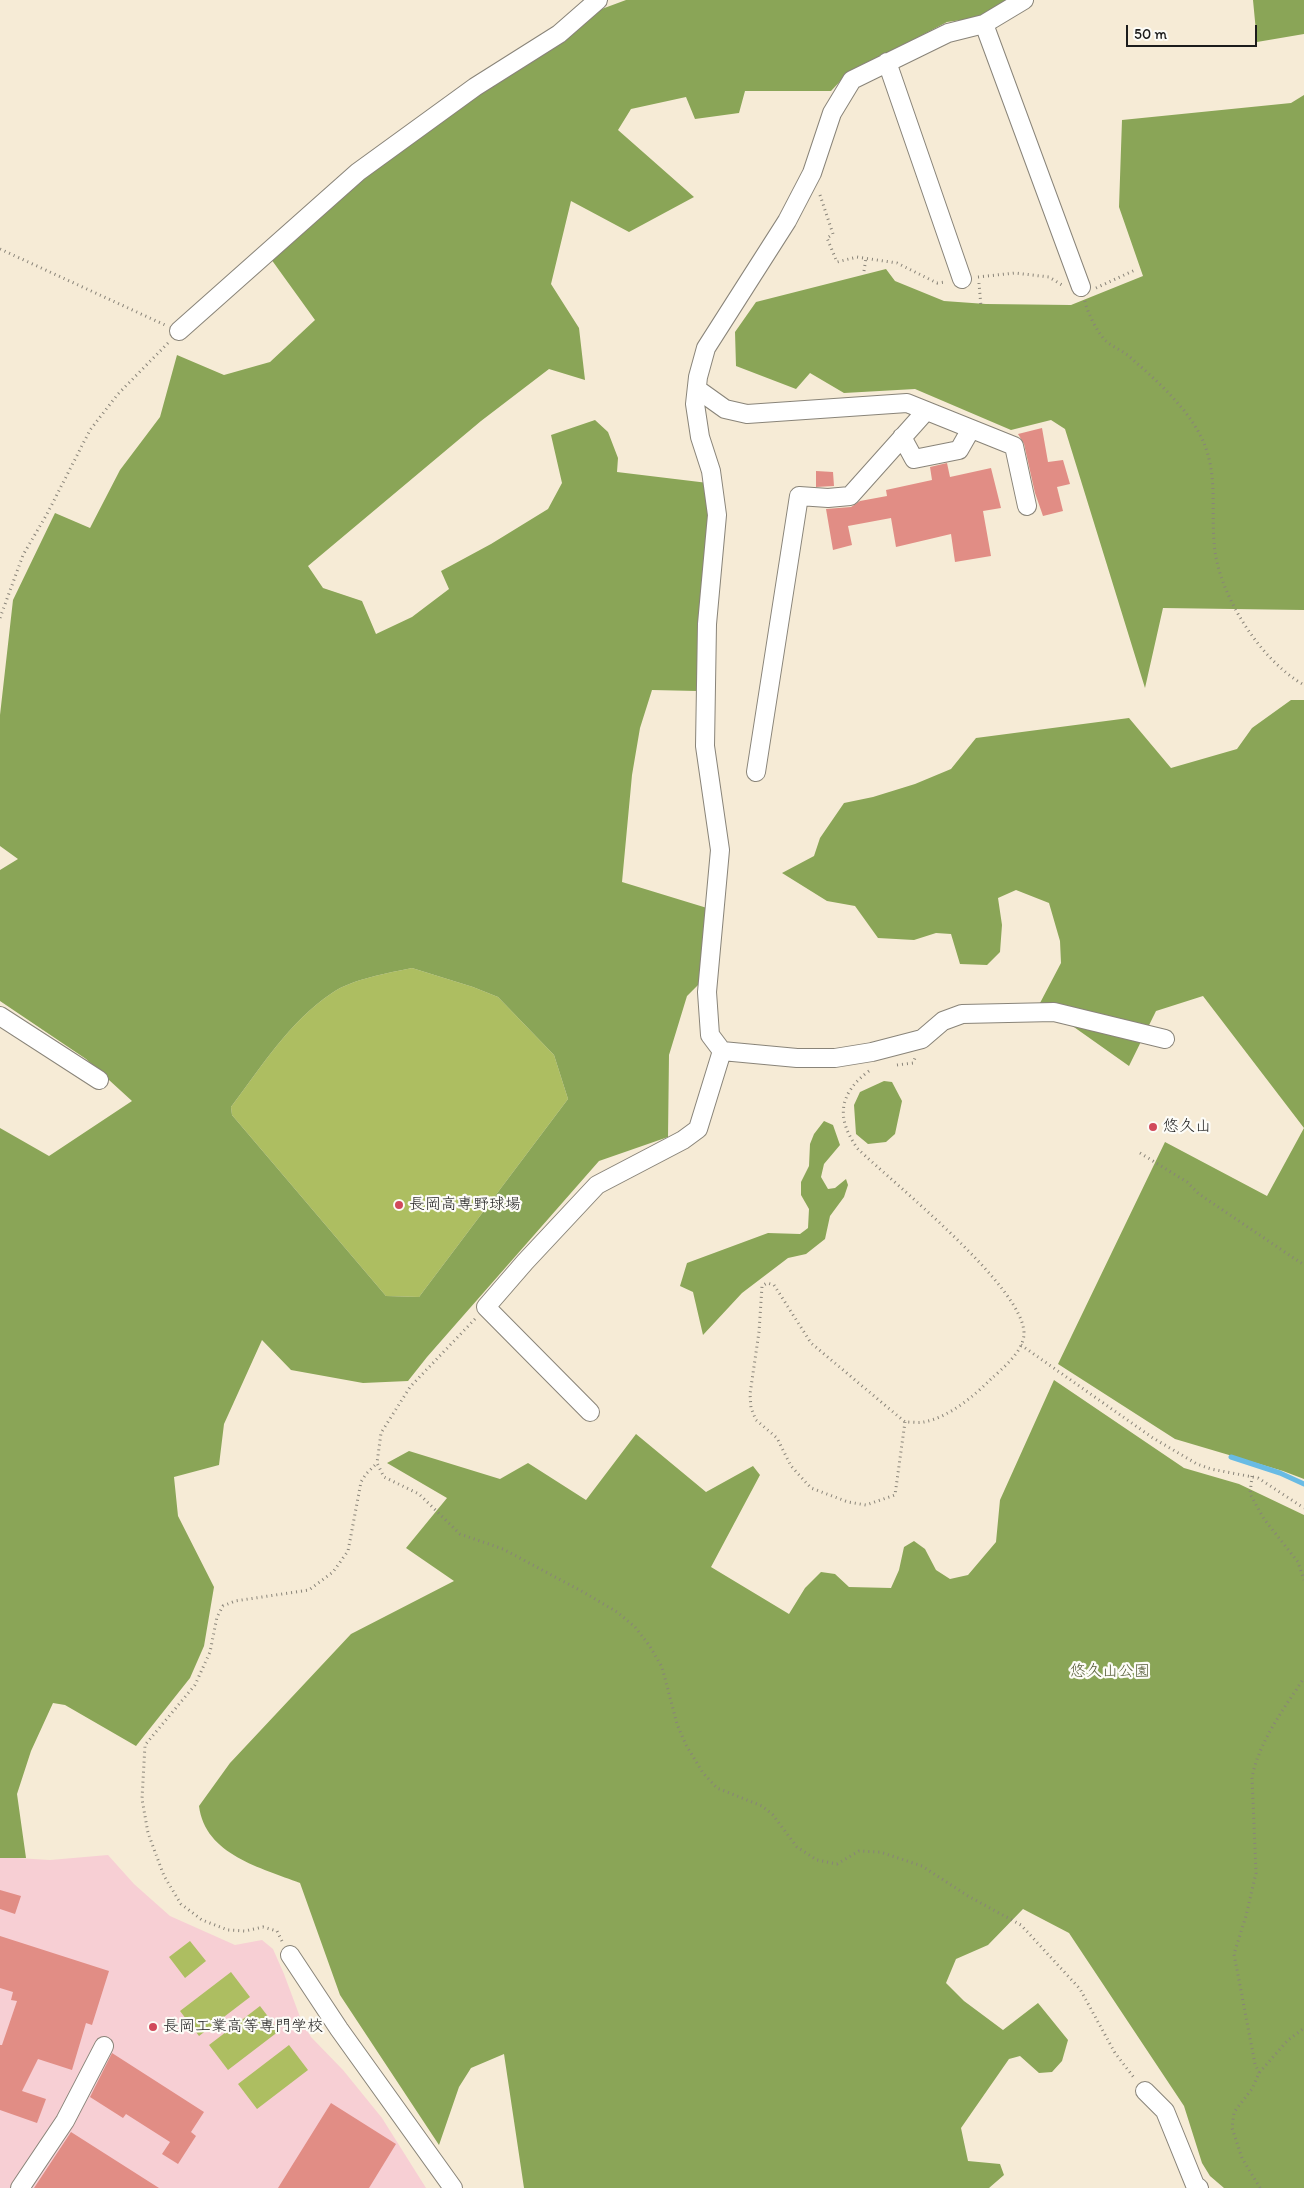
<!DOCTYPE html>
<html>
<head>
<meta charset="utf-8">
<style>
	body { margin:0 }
	#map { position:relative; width:1304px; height:2188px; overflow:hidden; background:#f6ebd6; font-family:Itim,sans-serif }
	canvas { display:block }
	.scale { position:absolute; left:1126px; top:25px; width:131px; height:22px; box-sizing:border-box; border:2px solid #1c1c1c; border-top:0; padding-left:6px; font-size:15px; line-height:18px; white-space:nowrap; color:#1c1c1c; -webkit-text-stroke:4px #fdfcf7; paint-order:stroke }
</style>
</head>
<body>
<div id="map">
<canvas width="1304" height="2188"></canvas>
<div class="scale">50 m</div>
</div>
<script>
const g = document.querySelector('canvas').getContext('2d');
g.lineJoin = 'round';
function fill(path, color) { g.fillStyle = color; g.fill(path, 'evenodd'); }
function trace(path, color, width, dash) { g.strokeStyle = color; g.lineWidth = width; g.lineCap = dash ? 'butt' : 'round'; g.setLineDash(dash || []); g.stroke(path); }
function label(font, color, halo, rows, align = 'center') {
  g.font = font + ' Itim,"Klee One",sans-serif'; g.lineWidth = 4.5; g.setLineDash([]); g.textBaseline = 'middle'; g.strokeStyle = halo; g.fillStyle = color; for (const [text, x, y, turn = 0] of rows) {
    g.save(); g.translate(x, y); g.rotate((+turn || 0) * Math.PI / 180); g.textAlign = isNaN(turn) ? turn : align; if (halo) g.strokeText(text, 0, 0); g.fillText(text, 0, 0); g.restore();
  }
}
const built = new Path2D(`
	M 108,1855 L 134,1884 L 170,1916 L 235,1945 L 262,1940 L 273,1949 L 284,1974 L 300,2017 L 311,2037 L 343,2070 L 382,2118 L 426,2188 L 0,2188 L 0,1857 L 50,1860 Z`);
const green = new Path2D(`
	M 412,968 L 473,987 L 498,997 L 554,1055 L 568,1099 L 419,1297 L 386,1296 L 232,1115 L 231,1107 C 262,1066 289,1022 332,993 C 352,979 388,973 412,968 Z
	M 190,1941 L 206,1961 L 185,1978 L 169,1957 Z
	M 231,1972 L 250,1997 L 199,2036 L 180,2011 Z
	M 260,2006 L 279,2031 L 228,2070 L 209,2045 Z
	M 289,2045 L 308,2070 L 257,2109 L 238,2084 Z`);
const forest = new Path2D(`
	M 626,0 L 1012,0 L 983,17 L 947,22 L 845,76 L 831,91 L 745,91 L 739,113 L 695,119 L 686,97 L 631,109 L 618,130 L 694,197 L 629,232 L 571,201 L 551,284 L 579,328 L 585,380 L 549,369 L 481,421 L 308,566 L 323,588 L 362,601 L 376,634 L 412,617 L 449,589 L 441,571 L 491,544 L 548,509 L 562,483 L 551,435 L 595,420 L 608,432 L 618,458 L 617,472 L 708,483 L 710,510 L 699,621 L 697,691 L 652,690 L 640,728 L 632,775 L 622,882 L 707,908 L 699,984 L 687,996 L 669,1055 L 668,1137 L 599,1161 L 427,1357 L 408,1381 L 363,1383 L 291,1370 L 262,1340 L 224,1424 L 219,1465 L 174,1477 L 178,1516 L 214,1587 L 204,1646 L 190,1678 L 136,1746 L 65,1705 L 53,1703 L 31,1751 L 17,1794 L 26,1858 L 0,1858 L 0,1128 L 49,1156 L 132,1101 L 86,1059 L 0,1001 L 0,870 L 18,859 L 0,846 L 0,715 L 13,600 L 55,513 L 90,528 L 120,470 L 160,417 L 177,355 L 224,375 L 270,362 L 315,320 L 271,259 L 361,179 L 460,106 L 599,10 ZM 412,968 L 473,987 L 498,997 L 554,1055 L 568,1099 L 419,1297 L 386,1296 L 232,1115 L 231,1107 C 262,1066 289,1022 332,993 C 352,979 388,973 412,968 Z
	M 1253,0 L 1304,0 L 1304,34 L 1257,42 Z
	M 1304,95 L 1304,610 L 1163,608 L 1145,688 L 1065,429 L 1051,420 L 1011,430 L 915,389 L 844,393 L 810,373 L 796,389 L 736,366 L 735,332 L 756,302 L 886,269 L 895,281 L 944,301 L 986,304 L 1071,305 L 1143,276 L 1119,207 L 1122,120 L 1291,103 Z
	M 1291,700 L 1304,700 L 1304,1479 L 1283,1471 L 1175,1439 L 1058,1364 L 1165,1142 L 1267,1196 L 1304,1128 L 1203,996 L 1156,1011 L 1129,1066 L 1040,1003 L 1061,963 L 1060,941 L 1049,903 L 1016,890 L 998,898 L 1002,925 L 1000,952 L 987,965 L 960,964 L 951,934 L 936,933 L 914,940 L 878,938 L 855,906 L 827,901 L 782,873 L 814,856 L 820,838 L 844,803 L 873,797 L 915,784 L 951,769 L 976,738 L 1129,718 L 1171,768 L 1237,749 L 1252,728 Z
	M 884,1081 L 892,1082 L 902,1101 L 895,1134 L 886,1142 L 868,1144 L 856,1134 L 854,1105 L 860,1092 Z
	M 824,1121 L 833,1125 L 840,1145 L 824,1164 L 821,1177 L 828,1189 L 835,1188 L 846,1179 L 848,1185 L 844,1197 L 830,1216 L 825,1239 L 806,1254 L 788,1258 L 742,1293 L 703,1335 L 693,1292 L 680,1286 L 687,1263 L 768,1233 L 800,1234 L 808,1228 L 809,1209 L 801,1195 L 801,1182 L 809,1166 L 810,1144 L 814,1134 Z
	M 1054,1380 L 1184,1468 L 1239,1484 L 1304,1515 L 1304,2188 L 1224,2188 L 1210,2176 L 1202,2163 L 1184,2106 L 1069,1933 L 1023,1909 L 988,1945 L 956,1959 L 946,1983 L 964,2001 L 1003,2030 L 1038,2003 L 1068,2040 L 1062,2061 L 1052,2072 L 1039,2073 L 1020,2056 L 1009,2059 L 961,2128 L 968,2161 L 1000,2164 L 1004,2175 L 989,2188 L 524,2188 L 504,2054 L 471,2068 L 459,2087 L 439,2145 L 340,1995 L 300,1883 C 262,1868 205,1855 199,1806 L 230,1763 L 351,1634 L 454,1581 L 406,1548 L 447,1498 L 387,1463 L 409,1451 L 500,1479 L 528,1463 L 586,1500 L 636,1434 L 706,1492 L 753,1466 L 760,1475 L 711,1567 L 789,1614 L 805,1588 L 821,1572 L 835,1574 L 849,1587 L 891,1588 L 899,1570 L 904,1547 L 914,1541 L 925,1549 L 936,1570 L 950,1579 L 968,1575 L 996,1542 L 1000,1500 Z`);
const stream = new Path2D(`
	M 1231,1457 L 1280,1473 L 1304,1484`);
const building = new Path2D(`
	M 1042,428 L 1048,462 L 1063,460 L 1070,484 L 1057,487 L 1063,511 L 1043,516 L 1035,493 L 1024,444 L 1018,434 Z
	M 947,463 L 950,477 L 991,468 L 1001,508 L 983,511 L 991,556 L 955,562 L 951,534 L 896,547 L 891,518 L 848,526 L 852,545 L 833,550 L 826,509 L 851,507 L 860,501 L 887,496 L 886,490 L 932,480 L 930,467 Z
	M 816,471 L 833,472 L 834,486 L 816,487 Z
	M 0,1890 L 21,1896 L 15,1914 L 0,1909 Z
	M 0,1936 L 109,1971 L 92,2025 L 86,2023 L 72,2070 L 38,2059 L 22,2091 L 46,2099 L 37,2123 L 0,2110 L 0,2045 L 2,2045 L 17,2001 L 11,2000 L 13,1992 L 0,1988 Z
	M 112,2053 L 204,2112 L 191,2132 L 196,2136 L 178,2164 L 162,2154 L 170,2142 L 126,2114 L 123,2118 L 90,2097 Z
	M 331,2103 L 396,2144 L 369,2188 L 278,2188 Z
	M 71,2132 L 159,2188 L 34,2188 Z`);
const path = new Path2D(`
	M 820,195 L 833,234 L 827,238 L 837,262 L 857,257 L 897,263 L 937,283 L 945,282
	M 0,249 L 165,325
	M 864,271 L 866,258
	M 978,277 L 1015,273 L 1049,277 L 1062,285
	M 979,283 L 981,307
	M 1096,288 L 1135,270
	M 1085,301 C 1087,312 1098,334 1106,341 C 1114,348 1124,351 1131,358 C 1155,379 1182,403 1198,431 C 1219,468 1211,502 1214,542 C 1217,593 1260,660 1304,685
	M 0,618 L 23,555 L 47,514 L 90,430 L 118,394 L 168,343
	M 897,1065 L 913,1063 L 915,1058
	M 869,1071 C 838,1094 836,1119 858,1149 C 893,1183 1025,1288 1024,1334 C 1023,1352 1003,1368 991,1379 C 973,1397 949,1417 924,1422 C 918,1423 911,1422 905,1422 L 811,1343 L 774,1285 L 767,1283 L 762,1286 L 759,1332 L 750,1394 L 751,1408 L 756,1420 L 777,1438 L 791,1466 L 811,1488 L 848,1502 L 866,1505 L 895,1495 L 905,1422
	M 1140,1153 L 1187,1182 L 1199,1194 L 1304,1265
	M 475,1319 L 410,1387 L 381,1433 L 377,1463 L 384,1477 L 419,1494 L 460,1534 L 503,1549 L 585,1593 L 617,1612 L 635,1627 L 649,1645 L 662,1667 L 677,1724 L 686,1745 L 703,1773 L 717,1788 L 762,1806 L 773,1815 L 797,1847 L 817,1860 L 837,1864 L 859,1851 L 880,1852 L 922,1866 L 968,1896 L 1021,1925 L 1080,1989 L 1115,2053 L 1135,2079
	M 1021,1345 L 1153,1438 L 1197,1464 L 1211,1469 L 1258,1478 L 1304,1508
	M 1252,1476 L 1250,1494 L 1264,1519 L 1298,1562 L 1304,1580
	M 282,1941 L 277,1931 L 263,1927 L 245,1931 L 228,1930 L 202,1920 L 181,1904 L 164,1876 L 148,1833 L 142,1799 L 145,1745 L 195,1685 L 210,1652 L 217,1617 L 223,1606 L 235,1601 L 309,1590 L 333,1572 L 348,1551 L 361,1482 L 366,1474 L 377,1463
	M 1259,2073 L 1255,2064 L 1234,1954 L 1246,1916 L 1256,1873 L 1252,1777 C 1260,1740 1283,1710 1304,1678
	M 1260,2188 L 1242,2158 L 1232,2128 L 1234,2112 L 1252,2089 L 1259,2073 L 1287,2041 L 1304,2028`);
const minor = new Path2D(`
	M 1024,0 L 984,24 L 948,33 L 852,80 L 832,113 L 812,173 L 787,221 L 706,348 L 698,377 L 695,404 L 700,437 L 711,471 L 717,515 L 707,624 L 705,746 L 720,850 L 707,992 L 710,1035 L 722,1051 L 797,1058 L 835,1058 L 872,1052 L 922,1039 L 943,1021 L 962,1014 L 1054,1012 L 1165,1039
	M 984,24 L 1081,287
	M 887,62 L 962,279
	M 179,331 L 358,172 L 475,87 L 559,34 L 598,0
	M 697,389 L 725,409 L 747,414 L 907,403 L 1014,446 L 1027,506
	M 902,437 L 914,459 L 959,450 L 971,429
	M 756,772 L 799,496 L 828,498 L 850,496 L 926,411
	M 0,1016 L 99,1080
	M 590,1412 L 486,1307 L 525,1262 L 597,1185 L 683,1140 L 698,1129 L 722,1051
	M 290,1955 L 339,2029 L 453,2188
	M 1145,2091 L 1165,2111 L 1195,2185 L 1199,2188
	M 20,2188 L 65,2121 L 104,2046`);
const markers = [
	[1153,1127,5,"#d1495b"],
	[399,1205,5,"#d1495b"],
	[153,2027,5,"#d1495b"]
];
const poiNames = [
	["悠久山",1163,1127],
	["長岡高専野球場",409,1205],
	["長岡工業高等専門学校",163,2027]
];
const parkNames = [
	["悠久山公園",1110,1672]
];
fill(built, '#f7cfd4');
fill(green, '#adbe61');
fill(forest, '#8aa557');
trace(stream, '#69bbe4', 5);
fill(building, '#e18d85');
trace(minor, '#898479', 20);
trace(path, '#898479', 3, [1, 4]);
trace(minor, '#fff', 18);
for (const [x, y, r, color] of markers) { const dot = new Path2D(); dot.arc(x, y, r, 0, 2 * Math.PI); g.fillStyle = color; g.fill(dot); trace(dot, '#fdfcf7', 2); }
label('16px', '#1c1c1c', '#fdfcf7', poiNames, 'left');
label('16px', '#565d38', '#fdfcf7', parkNames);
</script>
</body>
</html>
